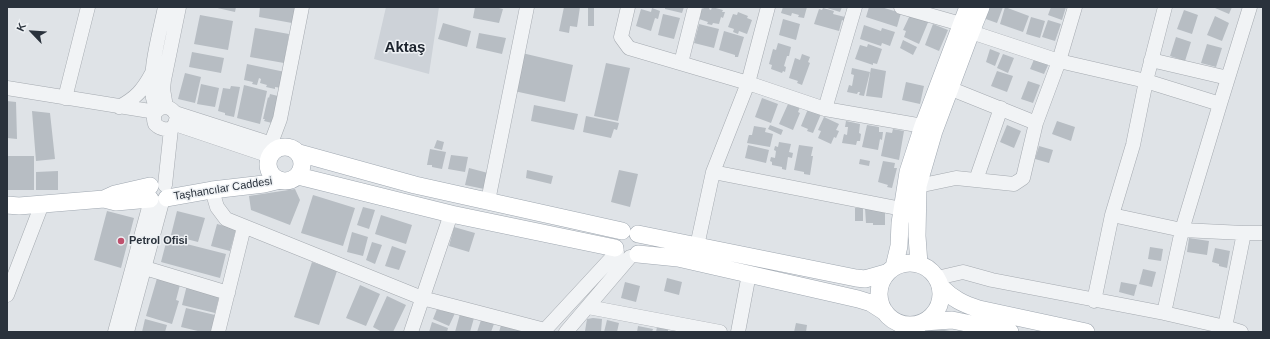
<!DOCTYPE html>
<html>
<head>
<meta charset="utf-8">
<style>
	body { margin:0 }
	#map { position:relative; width:1270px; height:339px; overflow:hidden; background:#dfe3e7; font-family:Helvetica,sans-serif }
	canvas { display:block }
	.frame { position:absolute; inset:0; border:8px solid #2a323c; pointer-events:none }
	.north { position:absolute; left:12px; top:12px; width:40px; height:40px; -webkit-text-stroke:3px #eef1f4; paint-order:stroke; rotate:295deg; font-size:11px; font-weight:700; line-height:16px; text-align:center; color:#2a323c }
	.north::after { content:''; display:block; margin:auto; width:14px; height:18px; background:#2a323c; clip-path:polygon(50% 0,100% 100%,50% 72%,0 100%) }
</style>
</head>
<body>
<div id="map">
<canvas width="1270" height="339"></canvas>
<div class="frame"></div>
<div class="north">K</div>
</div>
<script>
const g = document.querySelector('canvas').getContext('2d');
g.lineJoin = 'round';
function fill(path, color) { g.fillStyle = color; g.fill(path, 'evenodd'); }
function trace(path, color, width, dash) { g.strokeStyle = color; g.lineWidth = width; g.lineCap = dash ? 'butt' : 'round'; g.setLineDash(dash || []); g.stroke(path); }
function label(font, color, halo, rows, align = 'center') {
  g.font = font + ' Helvetica,sans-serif'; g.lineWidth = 3; g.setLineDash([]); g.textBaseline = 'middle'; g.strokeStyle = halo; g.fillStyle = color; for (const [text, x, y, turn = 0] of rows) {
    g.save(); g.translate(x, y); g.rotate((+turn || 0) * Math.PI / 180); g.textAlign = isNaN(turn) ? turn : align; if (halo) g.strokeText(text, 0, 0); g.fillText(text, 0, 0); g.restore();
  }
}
const built = new Path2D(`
	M 386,7 L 439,7 L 429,74 L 374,59 Z`);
const building = new Path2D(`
	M 213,7 L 236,7 L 235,12 Z
	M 260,7 L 295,7 L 292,23 L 259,17 Z
	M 475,7 L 495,7 L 503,9 L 499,23 L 473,18 Z
	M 564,7 L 580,7 L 577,27 L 570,26 L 569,33 L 559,31 Z
	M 588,7 L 594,7 L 594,26 L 588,26 Z
	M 665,7 L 684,7 L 682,13 L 665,9 Z
	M 704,7 L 710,7 L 709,9 L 711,10 L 712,7 L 723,10 L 722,12 L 725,12 L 723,18 L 721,17 L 719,24 L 713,23 L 712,25 L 707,24 L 708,22 L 699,19 L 701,14 L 699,14 L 701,9 L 703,9 Z
	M 783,7 L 807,7 L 804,18 L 798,17 L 799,15 L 792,13 L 791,16 L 781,13 Z
	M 824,7 L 842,7 L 840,12 Z
	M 869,7 L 881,7 L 901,13 L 897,27 L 866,17 Z
	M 987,7 L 1003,7 L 997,23 L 983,18 Z
	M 1005,7 L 1029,16 L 1023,32 L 1000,24 Z
	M 1051,7 L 1066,7 L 1062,20 L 1048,15 Z
	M 1215,7 L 1232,7 L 1229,14 L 1215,8 Z
	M 652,8 L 660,11 L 658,19 L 655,18 L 651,31 L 636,26 L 641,9 L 651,12 Z
	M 823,8 L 834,11 L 833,14 L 845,17 L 844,21 L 842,20 L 839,31 L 814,24 L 819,9 L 822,10 Z
	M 1184,10 L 1198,15 L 1192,34 L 1177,29 Z
	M 738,12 L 748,16 L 747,18 L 752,20 L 747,34 L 739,31 L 738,34 L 733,32 L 734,29 L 728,27 L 733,14 L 737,15 Z
	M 663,14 L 680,18 L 674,39 L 658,35 Z
	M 200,15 L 233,21 L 228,50 L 194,44 Z
	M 910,15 L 929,20 L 919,44 L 904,37 L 906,31 L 903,30 Z
	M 1215,16 L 1229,23 L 1222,41 L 1207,35 Z
	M 1031,17 L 1045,21 L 1040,38 L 1026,34 Z
	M 783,19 L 800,24 L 796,40 L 779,35 Z
	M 1048,20 L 1061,24 L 1055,41 L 1042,37 Z
	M 443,23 L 471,31 L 467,47 L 438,39 Z
	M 699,24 L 719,29 L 714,48 L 694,43 Z
	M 933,24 L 948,30 L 939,51 L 925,45 Z
	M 864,25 L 881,31 L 882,28 L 895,32 L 890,46 L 882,43 L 881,46 L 860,39 Z
	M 255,28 L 289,34 L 284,63 L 250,57 Z
	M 724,31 L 744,37 L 738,57 L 735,57 L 735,55 L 719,50 Z
	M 479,33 L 506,38 L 502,54 L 476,48 Z
	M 1176,37 L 1191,42 L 1185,61 L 1170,56 Z
	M 903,40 L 917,47 L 913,55 L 900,48 Z
	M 778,43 L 791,47 L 789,56 L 787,56 L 784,66 L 786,67 L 785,72 L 783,71 L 782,73 L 771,69 L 772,65 L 769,64 L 773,49 L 776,50 Z
	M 868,44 L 882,49 L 877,64 L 873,63 L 873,65 L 855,59 L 860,45 L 867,47 Z
	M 1207,44 L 1222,48 L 1216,67 L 1201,63 Z
	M 990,49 L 1000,53 L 995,66 L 986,62 Z
	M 192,52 L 224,58 L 221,73 L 189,67 Z
	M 522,53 L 573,65 L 565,102 L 514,91 Z
	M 802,54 L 810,57 L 808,62 L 810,63 L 802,85 L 797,83 L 798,81 L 789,78 L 795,58 L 800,60 Z
	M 1003,54 L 1014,58 L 1008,73 L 997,68 Z
	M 1035,57 L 1049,63 L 1044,74 L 1030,69 Z
	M 606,63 L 630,68 L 618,121 L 594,116 Z
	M 247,64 L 285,72 L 282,88 L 275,87 L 275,89 L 266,87 L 267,85 L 260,83 L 261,79 L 259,78 L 257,85 L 252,84 L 253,82 L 244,80 Z
	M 852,68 L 870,72 L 864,96 L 859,95 L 860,92 L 858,92 L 857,94 L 847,92 L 849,85 L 852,86 L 854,75 L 851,74 Z
	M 871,68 L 886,71 L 882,98 L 866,96 Z
	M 997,71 L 1013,76 L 1007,92 L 991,86 Z
	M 185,73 L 201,77 L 195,103 L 178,99 Z
	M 1028,81 L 1040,85 L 1033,103 L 1021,99 Z
	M 906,82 L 924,86 L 920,104 L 902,100 Z
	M 201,84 L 219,88 L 215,107 L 197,104 Z
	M 244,85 L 267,91 L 260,124 L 237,118 Z
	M 231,86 L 240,87 L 234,117 L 225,115 L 225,113 L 218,111 L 223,88 L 230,89 Z
	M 270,94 L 278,96 L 275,118 L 273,117 L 272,123 L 264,121 L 265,119 L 263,119 L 268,97 L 269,98 Z
	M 762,98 L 778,104 L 771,123 L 755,117 Z
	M 7,101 L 16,102 L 17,139 L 7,138 Z
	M 788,104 L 793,106 L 794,104 L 800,107 L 798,112 L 800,113 L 793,130 L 779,124 Z
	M 534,105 L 578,114 L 574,130 L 531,121 Z
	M 808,109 L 821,114 L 813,133 L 807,131 L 808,129 L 801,126 Z
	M 32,111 L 50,113 L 55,159 L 36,161 Z
	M 586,116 L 619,123 L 617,130 L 614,129 L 611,138 L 583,132 Z
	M 824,117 L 839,124 L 836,130 L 839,131 L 836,138 L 834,137 L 831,144 L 818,138 L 821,131 L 818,130 Z
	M 846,121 L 860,124 L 859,133 L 861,134 L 860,141 L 857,141 L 856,145 L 842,143 L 844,134 L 847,135 L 848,127 L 845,127 Z
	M 1057,121 L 1075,127 L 1071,141 L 1052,134 Z
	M 770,125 L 783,130 L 781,135 L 768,129 Z
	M 867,125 L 879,127 L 879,132 L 883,132 L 882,140 L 880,139 L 878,150 L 862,147 Z
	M 1007,125 L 1021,131 L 1014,148 L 1000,142 Z
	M 754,126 L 766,128 L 765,132 L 773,134 L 770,147 L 747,143 L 749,135 L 752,135 Z
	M 893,129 L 904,131 L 899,160 L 881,156 L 886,132 L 892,133 Z
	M 437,140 L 444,142 L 442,150 L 434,148 Z
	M 779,142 L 791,144 L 789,152 L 793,153 L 792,158 L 788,157 L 786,170 L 782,169 L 782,167 L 772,165 L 772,162 L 770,161 L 771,157 L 775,158 L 776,151 L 774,150 L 775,146 L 778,147 Z
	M 748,145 L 769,150 L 766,163 L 745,158 Z
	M 799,145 L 813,147 L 811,156 L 813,156 L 810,175 L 804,174 L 804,172 L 794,170 Z
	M 1039,146 L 1053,150 L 1049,163 L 1035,159 Z
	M 430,149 L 446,152 L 442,169 L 432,167 L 432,165 L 427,165 Z
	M 451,155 L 468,157 L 465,172 L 448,169 Z
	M 7,156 L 34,156 L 34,190 L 8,190 Z
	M 860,159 L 870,161 L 869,166 L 859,164 Z
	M 883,161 L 895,163 L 894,168 L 897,168 L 892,188 L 887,187 L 888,185 L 878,182 Z
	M 469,168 L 488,173 L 484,189 L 465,185 Z
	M 527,170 L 553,176 L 551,184 L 526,178 Z
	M 619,170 L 638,174 L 630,207 L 611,202 Z
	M 58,171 L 58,190 L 36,190 L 36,172 Z
	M 295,189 L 300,200 L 290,225 L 251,210 L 249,196 Z
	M 313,195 L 355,208 L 343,246 L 301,233 Z
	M 363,207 L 375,210 L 369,229 L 357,225 Z
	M 855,208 L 863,208 L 863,221 L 855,221 Z
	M 865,208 L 885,208 L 885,225 L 873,225 L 873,223 L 866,223 Z
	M 107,211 L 134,218 L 121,268 L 94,260 Z
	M 177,211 L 205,218 L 198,242 L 171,235 Z
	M 381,215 L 412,225 L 406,244 L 375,234 Z
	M 217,224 L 236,229 L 230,251 L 211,246 Z
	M 454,227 L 475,233 L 469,252 L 449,246 Z
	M 352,232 L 368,237 L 363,256 L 347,252 Z
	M 1189,238 L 1209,241 L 1207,255 L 1187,252 Z
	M 167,239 L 226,254 L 220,278 L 161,262 Z
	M 372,242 L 382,245 L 375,264 L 366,260 Z
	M 392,246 L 406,251 L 399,270 L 385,266 Z
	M 1150,247 L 1163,249 L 1161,261 L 1148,259 Z
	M 1215,248 L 1230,251 L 1227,268 L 1219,266 L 1219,264 L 1212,262 Z
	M 312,262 L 337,271 L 319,325 L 294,317 Z
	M 1143,269 L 1156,272 L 1152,287 L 1139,284 Z
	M 158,275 L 181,281 L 176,300 L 179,301 L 172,324 L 146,316 Z
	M 667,278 L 682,282 L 679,295 L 664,291 Z
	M 625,282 L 640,286 L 636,302 L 621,298 Z
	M 1121,282 L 1137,285 L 1134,296 L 1119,292 Z
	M 187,285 L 220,293 L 215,313 L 182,305 Z
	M 360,285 L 380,294 L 366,326 L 346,318 Z
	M 387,296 L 406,305 L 393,332 L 382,332 L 373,327 Z
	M 186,308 L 215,315 L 211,332 L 202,332 L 181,327 Z
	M 437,309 L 442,311 L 443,309 L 456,311 L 449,326 L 433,319 Z
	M 460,314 L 474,318 L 470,332 L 455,332 Z
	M 482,317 L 495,321 L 491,332 L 477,332 Z
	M 593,318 L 602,319 L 601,332 L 585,331 L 587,319 Z
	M 145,319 L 167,325 L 165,332 L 142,332 Z
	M 607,320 L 619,323 L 617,332 L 604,332 Z
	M 432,322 L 448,328 L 447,332 L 429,332 Z
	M 796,323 L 807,325 L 806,332 L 794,332 Z
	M 501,325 L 523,329 L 520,332 L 499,332 Z
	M 638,326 L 653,329 L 652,332 L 637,332 Z
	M 657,327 L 668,329 L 668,332 L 656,332 Z
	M 928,327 L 950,331 L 950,332 L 927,332 Z`);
const minor = new Path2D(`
	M 628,7 L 621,37 L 629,48 L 748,83 L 825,109 L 923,126
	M 901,7 L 961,24
	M 971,32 L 1059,61 L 1146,81 L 1220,104 L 1182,230 L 1244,233 L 1225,327
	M 1151,60 L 1228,78
	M 681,63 L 695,7
	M 7,88 L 156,112
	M 949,88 L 1036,123
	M 65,98 L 88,7
	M 1220,104 L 1250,7
	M 119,107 C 136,98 143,90 152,73
	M 166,107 L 163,89 L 164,80 L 179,7
	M 825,109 L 855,7
	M 158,110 C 156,106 154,102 153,98 C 148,73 160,32 165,7
	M 175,113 L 281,147
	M 175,124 L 270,156
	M 271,143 L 280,119 L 302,7
	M 713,172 L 902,209
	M 976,180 L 1001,108
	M 165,185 L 171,129 L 175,124 L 177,117 C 171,100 149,107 155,124 C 160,129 164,130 171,129
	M 918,186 L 956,178 L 1014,184 L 1023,178 L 1036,123 L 1059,61 L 1075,7
	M 212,190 L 217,207 L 226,219 L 422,298 L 545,330
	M 488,201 L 527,7
	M 1112,215 L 1133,145 L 1146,81 L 1165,7
	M 1244,233 L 1263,233
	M 697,246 L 713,172 L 748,83 L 768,7
	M 145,268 L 228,293
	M 937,278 L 963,272 L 992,280 L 1164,313 L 1225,327 L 1241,332
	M 7,295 L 42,204
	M 1094,301 L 1112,215 L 1182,230 L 1164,313
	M 588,307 L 720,332
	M 115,332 L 151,200
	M 127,332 L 162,202
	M 218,332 L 244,227
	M 411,332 L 451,214
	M 543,332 L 617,252
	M 566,332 L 630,257
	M 738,332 L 749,274`);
const major = new Path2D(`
	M268 164a17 17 0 1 1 34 0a17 17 0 1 1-34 0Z
	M 299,153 L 415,185 L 622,231
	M 298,176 L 451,214 L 615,248
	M 167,198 L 212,190 L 264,184 L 280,180
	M 150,199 L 116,202 L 104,199 L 115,194 L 150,186
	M 7,205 L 19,206 L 104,199
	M 638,234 L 856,278 L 865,279 L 886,273
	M 638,254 L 678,258 L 858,299 L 871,303 L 885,312
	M879 294a31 31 0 1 1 62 0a31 31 0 1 1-62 0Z
	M 919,264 L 917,236 L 918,186 L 934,131 L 971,32 L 981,7
	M 894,267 L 899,246 L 900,223 L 908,172 L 923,126 L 968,7
	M 941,287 C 953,299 963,304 979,309 L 1086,332
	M 924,322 L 952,320 L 1010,332`);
const markers = [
	[121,241,4,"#bf506d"]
];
const streetNames = [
	["Taşhancılar Caddesi",223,189,-9]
];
const poiNames = [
	["Petrol Ofisi",129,241]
];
const districtNames = [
	["Aktaş",405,48]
];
fill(built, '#cdd2d8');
fill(building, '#b7bdc3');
trace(minor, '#a5aab0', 15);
trace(major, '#a0a8b1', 18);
trace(minor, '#f1f3f5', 14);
trace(major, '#fff', 17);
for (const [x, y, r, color] of markers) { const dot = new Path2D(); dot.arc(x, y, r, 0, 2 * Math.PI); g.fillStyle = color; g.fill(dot); trace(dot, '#eef1f4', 1.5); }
label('11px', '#2a323c', '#eef1f4', streetNames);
label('bold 11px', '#2a323c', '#eef1f4', poiNames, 'left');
label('bold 15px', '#1c232d', '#eef1f4', districtNames);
</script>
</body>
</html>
